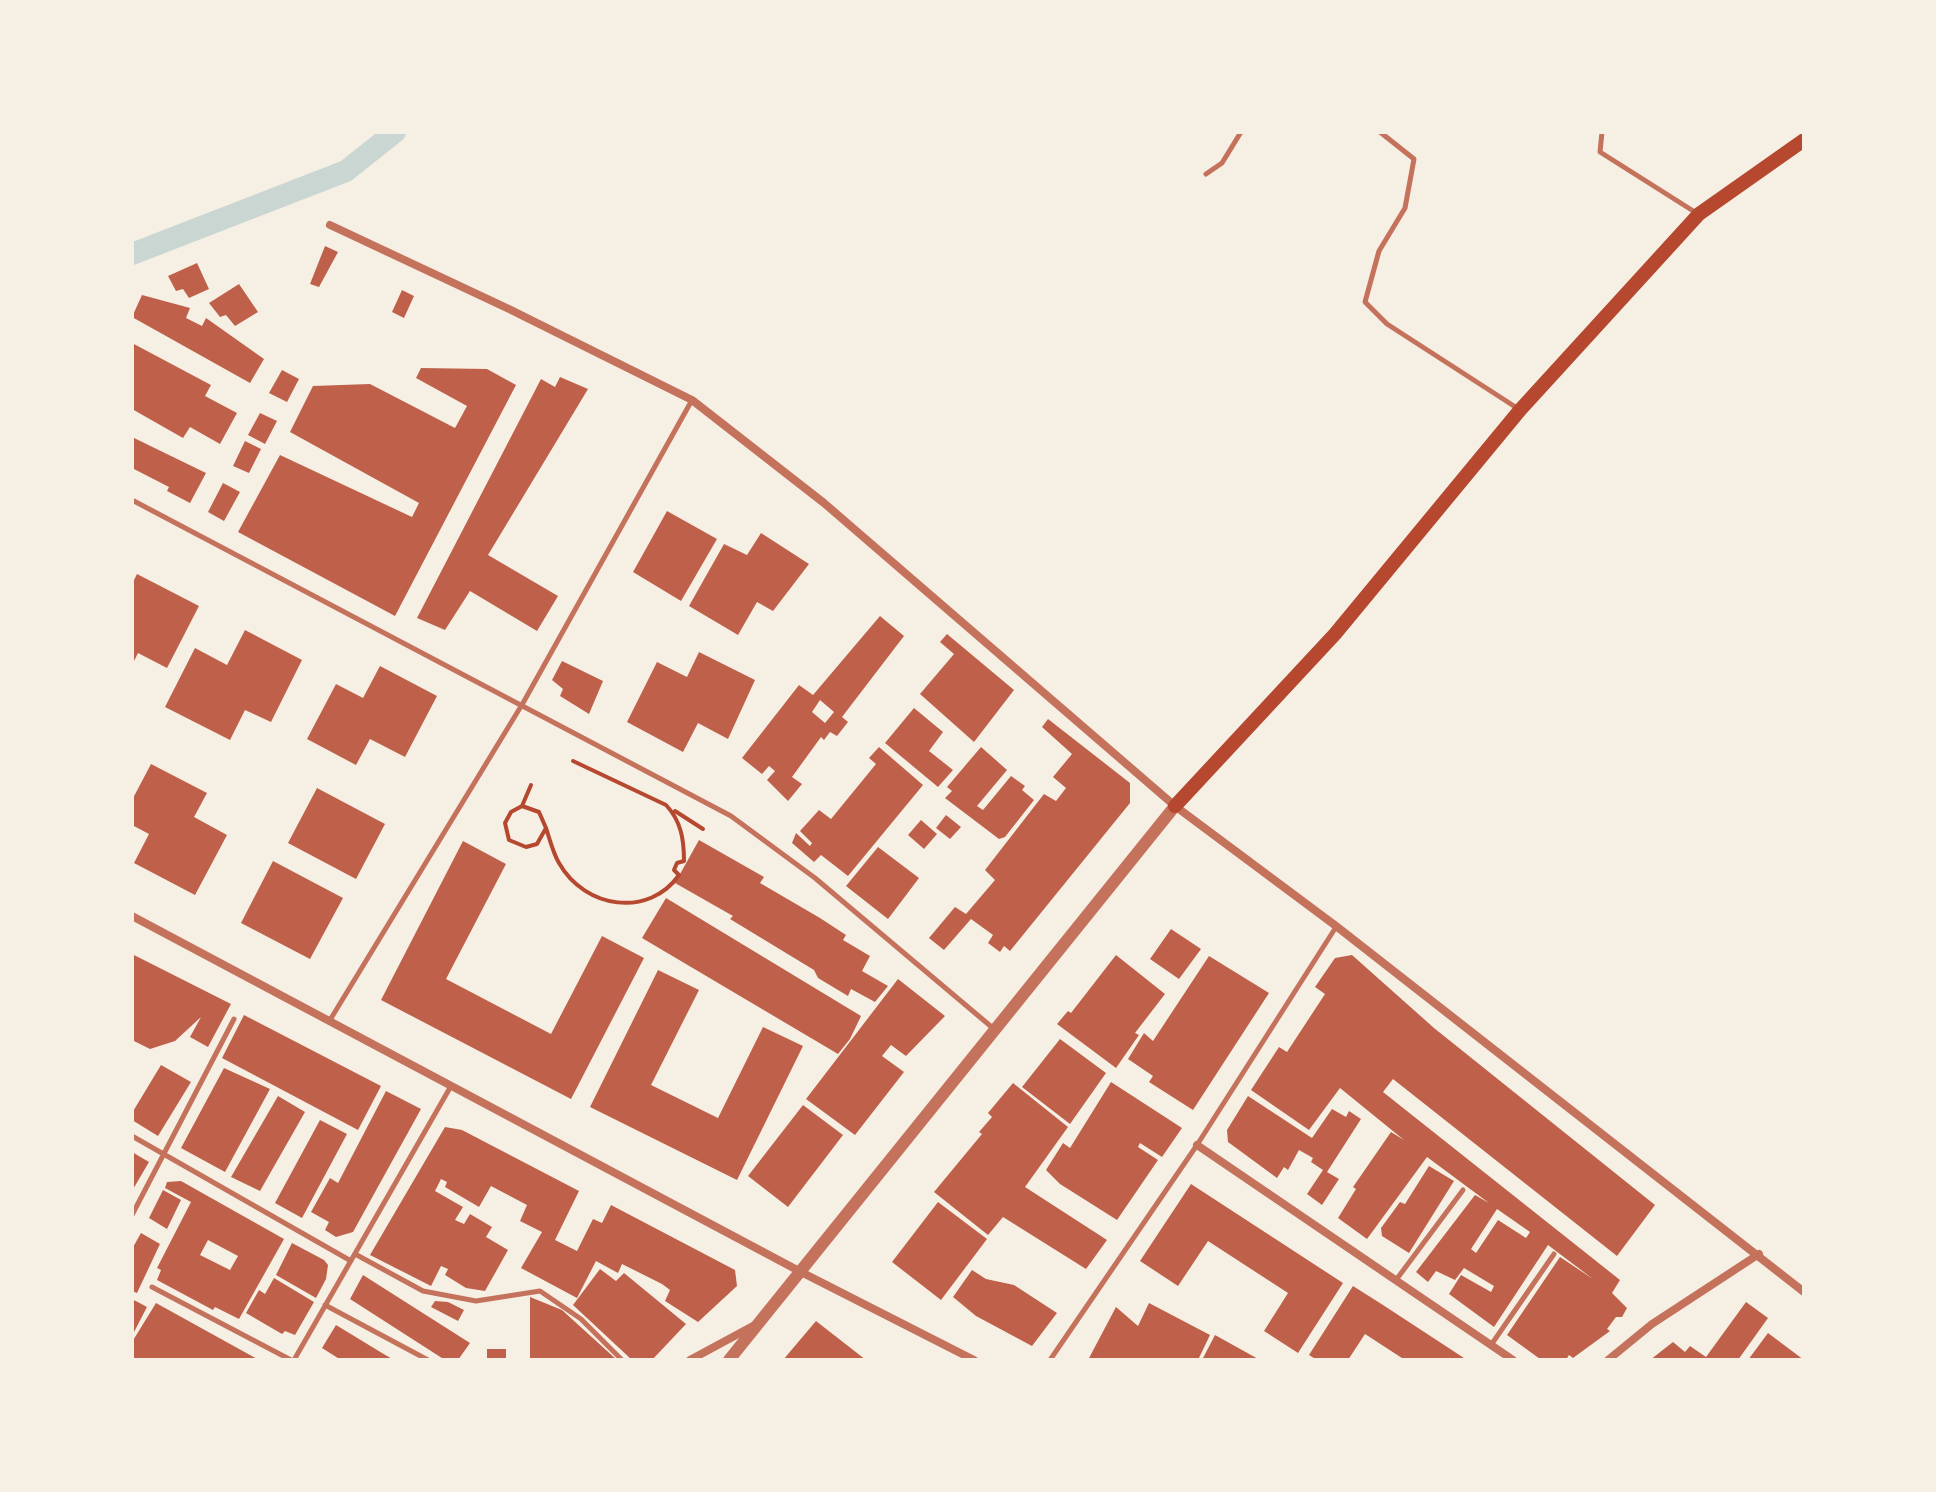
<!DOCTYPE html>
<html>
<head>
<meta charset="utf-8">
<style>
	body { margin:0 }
	#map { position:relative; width:1936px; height:1492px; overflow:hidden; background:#f6efe4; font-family:"Nunito Sans",sans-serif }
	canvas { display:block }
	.frame { position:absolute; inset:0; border:134px solid #f6efe4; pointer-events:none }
</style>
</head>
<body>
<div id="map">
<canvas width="1936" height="1492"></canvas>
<div class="frame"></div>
</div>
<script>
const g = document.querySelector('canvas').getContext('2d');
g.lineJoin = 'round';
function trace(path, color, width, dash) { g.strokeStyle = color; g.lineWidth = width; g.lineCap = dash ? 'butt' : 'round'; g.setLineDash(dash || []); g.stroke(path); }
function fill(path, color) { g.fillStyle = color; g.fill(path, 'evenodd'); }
const canal = new Path2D(`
	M 132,254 L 346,171 L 395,132`);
const building = new Path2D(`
	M 325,246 L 338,252 L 319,287 L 310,284 Z
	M 197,263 L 209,289 L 189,298 L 183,289 L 176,291 L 168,276 Z
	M 239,284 L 258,312 L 235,326 L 226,315 L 220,317 L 209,303 Z
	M 402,290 L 414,296 L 404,318 L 392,312 Z
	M 142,295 L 190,308 L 186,318 L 202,326 L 206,318 L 264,359 L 250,383 L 132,317 Z
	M 132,343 L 211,385 L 205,396 L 237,413 L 220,444 L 190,427 L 183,438 L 132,409 Z
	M 421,368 L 487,369 L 516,385 L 395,616 L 238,532 L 280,455 L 412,517 L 419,503 L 290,432 L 313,386 L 370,384 L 455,428 L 467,406 L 416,378 Z
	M 282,370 L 299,379 L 287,402 L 269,393 Z
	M 560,377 L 588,389 L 488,555 L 558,596 L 537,631 L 470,591 L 445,630 L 417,618 L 541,379 L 555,387 Z
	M 260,413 L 277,421 L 265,444 L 248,435 Z
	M 132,437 L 206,473 L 190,503 L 167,491 L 169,487 L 132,468 Z
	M 245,441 L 261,449 L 249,473 L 233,466 Z
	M 223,483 L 240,492 L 224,521 L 208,512 Z
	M 667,511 L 717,539 L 681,601 L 633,572 Z
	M 761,533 L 809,564 L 773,611 L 757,602 L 738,635 L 689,606 L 724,544 L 747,555 Z
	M 137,574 L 199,606 L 167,668 L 138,653 L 132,665 L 132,584 Z
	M 880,616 L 904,636 L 842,717 L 848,722 L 837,736 L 830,732 L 824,740 L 821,737 L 792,777 L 802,784 L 788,801 L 767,780 L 775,771 L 769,766 L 762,774 L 742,758 L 799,685 L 813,695 ZM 820,700 L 834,712 L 825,723 L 812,712 Z
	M 245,630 L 302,660 L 271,722 L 245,710 L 230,740 L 165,707 L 195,648 L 227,665 Z
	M 947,634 L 1014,690 L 974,742 L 920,694 L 954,654 L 940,642 Z
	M 699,652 L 755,680 L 728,739 L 698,723 L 683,752 L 627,722 L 657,662 L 687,677 Z
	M 562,661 L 603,681 L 589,714 L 560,696 L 563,689 L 552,680 Z
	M 380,666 L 437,696 L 405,757 L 370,739 L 356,765 L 307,739 L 336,684 L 363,698 Z
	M 914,708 L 943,732 L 929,751 L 953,770 L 938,787 L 885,743 Z
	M 1048,719 L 1130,783 L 1130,803 L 1010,951 L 1004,946 L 1000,952 L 988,943 L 993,935 L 971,919 L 944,950 L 929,938 L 955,907 L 966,914 L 995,880 L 985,870 L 1044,794 L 1056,801 L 1066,788 L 1053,777 L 1072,754 L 1042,727 Z
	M 879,747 L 923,785 L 848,876 L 821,855 L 814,862 L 792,843 L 796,833 L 810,846 L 812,843 L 800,831 L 819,810 L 831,819 L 876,764 L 869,758 Z
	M 981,747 L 1007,770 L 977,806 L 983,810 L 1011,776 L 1025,786 L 1022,790 L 1034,800 L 1005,837 L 999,839 L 945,798 L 952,791 L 947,787 Z
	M 151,764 L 207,793 L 194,817 L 227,835 L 195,895 L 134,863 L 149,834 L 132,825 L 132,800 Z
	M 317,788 L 385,824 L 356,879 L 288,843 Z
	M 946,815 L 961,827 L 950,839 L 936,828 Z
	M 921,820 L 937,834 L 924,849 L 908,835 Z
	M 699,840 L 764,877 L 760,883 L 820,918 L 846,935 L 843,940 L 870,956 L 862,971 L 888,986 L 875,1002 L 851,989 L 848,996 L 818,978 L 814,970 L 730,919 L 733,916 L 675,883 Z
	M 463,841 L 506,864 L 446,979 L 551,1034 L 602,936 L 644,958 L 571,1099 L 381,1000 Z
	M 878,847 L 919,878 L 888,919 L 846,886 Z
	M 273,861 L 343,898 L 310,959 L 241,923 Z
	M 666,898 L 861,1016 L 850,1039 L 838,1054 L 642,938 Z
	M 1171,929 L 1201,949 L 1179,979 L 1150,959 Z
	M 132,954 L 231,1004 L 208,1047 L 190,1037 L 201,1017 L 175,1041 L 150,1049 L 132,1040 Z
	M 1116,955 L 1165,994 L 1135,1033 L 1139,1035 L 1116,1068 L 1057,1024 L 1068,1011 L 1071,1013 Z
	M 1352,955 L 1434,1028 L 1655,1205 L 1617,1256 L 1393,1079 L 1383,1092 L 1620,1280 L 1612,1293 L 1627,1308 L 1622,1317 L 1616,1317 L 1607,1329 L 1610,1331 L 1573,1358 L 1569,1355 L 1566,1360 L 1540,1359 L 1507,1335 L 1560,1257 L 1593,1279 L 1548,1245 L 1494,1327 L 1449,1294 L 1461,1275 L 1491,1292 L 1494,1286 L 1464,1268 L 1455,1280 L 1436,1271 L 1428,1282 L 1416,1272 L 1475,1195 L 1489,1203 L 1427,1157 L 1367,1239 L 1338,1218 L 1356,1189 L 1353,1187 L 1391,1132 L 1404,1140 L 1340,1088 L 1309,1130 L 1251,1090 L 1279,1047 L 1287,1052 L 1325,994 L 1315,987 L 1335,958 ZM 1497,1209 L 1530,1232 L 1526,1238 L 1498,1220 L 1476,1253 L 1471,1249 Z
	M 1209,956 L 1269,993 L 1193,1110 L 1149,1082 L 1153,1076 L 1128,1059 L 1144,1033 L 1153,1041 Z
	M 658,970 L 699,990 L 651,1085 L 718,1118 L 763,1027 L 803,1046 L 737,1180 L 590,1107 Z
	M 898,979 L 945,1016 L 906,1056 L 891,1045 L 882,1056 L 904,1072 L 855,1135 L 806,1099 Z
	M 244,1015 L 381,1086 L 358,1130 L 222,1058 Z
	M 1060,1039 L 1106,1073 L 1070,1124 L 1022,1087 Z
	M 161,1065 L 191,1082 L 158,1136 L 132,1120 L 132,1113 Z
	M 224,1068 L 270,1089 L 225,1172 L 181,1148 Z
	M 1111,1082 L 1182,1128 L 1162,1157 L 1140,1143 L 1138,1147 L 1158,1160 L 1117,1220 L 1060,1184 L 1046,1170 L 1063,1143 L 1070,1148 Z
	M 1013,1083 L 1068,1127 L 1025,1187 L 1107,1240 L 1086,1269 L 1003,1217 L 988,1235 L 934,1192 L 982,1134 L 979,1132 L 992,1117 L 988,1113 Z
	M 386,1091 L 421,1109 L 353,1232 L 336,1237 L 325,1230 L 329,1222 L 311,1212 L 330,1178 L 338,1183 Z
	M 278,1096 L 305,1112 L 260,1191 L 231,1177 Z
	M 1248,1096 L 1312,1138 L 1332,1109 L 1346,1117 L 1349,1111 L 1361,1119 L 1327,1172 L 1339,1179 L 1322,1205 L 1307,1194 L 1323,1170 L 1311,1162 L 1313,1158 L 1299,1150 L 1288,1170 L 1284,1167 L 1277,1178 L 1228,1142 L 1227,1130 Z
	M 803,1105 L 843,1135 L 788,1207 L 748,1176 Z
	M 320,1120 L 347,1134 L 302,1218 L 275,1203 Z
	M 445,1127 L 462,1130 L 579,1191 L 555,1240 L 577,1251 L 593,1219 L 602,1223 L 611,1205 L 735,1270 L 737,1286 L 698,1322 L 665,1301 L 670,1290 L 662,1284 L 622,1264 L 618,1273 L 596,1261 L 577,1298 L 521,1268 L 542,1232 L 520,1221 L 527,1205 L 491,1186 L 479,1207 L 445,1187 L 447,1182 L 441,1179 L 435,1191 L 463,1207 L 455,1220 L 464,1224 L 470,1214 L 492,1227 L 486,1237 L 508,1250 L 485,1291 L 466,1288 L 445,1275 L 448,1269 L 441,1266 L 431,1286 L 370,1255 Z
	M 132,1152 L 149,1162 L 132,1191 Z
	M 1429,1166 L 1454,1181 L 1409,1253 L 1382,1236 L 1381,1228 L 1400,1202 L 1405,1204 Z
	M 181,1181 L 284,1239 L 239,1319 L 215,1307 L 213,1310 L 157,1280 L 161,1270 L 157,1268 L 191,1202 L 165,1188 L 167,1182 ZM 208,1240 L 238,1256 L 230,1270 L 200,1255 Z
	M 1191,1184 L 1343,1283 L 1298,1353 L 1264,1331 L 1288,1293 L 1208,1241 L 1178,1286 L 1140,1261 Z
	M 163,1190 L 181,1200 L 167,1229 L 149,1218 Z
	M 938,1202 L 987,1239 L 941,1300 L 892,1262 Z
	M 141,1233 L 160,1244 L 137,1293 L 132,1291 L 132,1249 Z
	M 292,1243 L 324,1260 L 328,1265 L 326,1279 L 316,1298 L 276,1275 Z
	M 600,1269 L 616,1281 L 624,1273 L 686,1324 L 652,1360 L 632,1360 L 573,1305 Z
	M 972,1270 L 986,1279 L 1014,1285 L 1057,1313 L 1032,1346 L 976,1316 L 953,1297 Z
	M 363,1275 L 470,1343 L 458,1360 L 445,1360 L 350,1299 Z
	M 274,1278 L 314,1302 L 295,1335 L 285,1331 L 282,1334 L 246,1313 L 259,1290 L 265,1294 Z
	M 1353,1286 L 1383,1305 L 1467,1360 L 1405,1360 L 1365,1334 L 1348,1360 L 1317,1360 L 1309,1355 Z
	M 530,1297 L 562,1310 L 617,1360 L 530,1360 Z
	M 132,1299 L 147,1307 L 132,1336 Z
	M 435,1301 L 448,1302 L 464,1310 L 458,1321 L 431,1307 Z
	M 1746,1302 L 1768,1318 L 1738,1360 L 1650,1360 L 1673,1342 L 1685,1352 L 1690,1346 L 1706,1357 Z
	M 156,1303 L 259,1360 L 132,1360 L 132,1342 Z
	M 1149,1303 L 1210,1335 L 1198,1360 L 1088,1360 L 1116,1307 L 1138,1326 Z
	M 816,1321 L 866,1360 L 783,1360 Z
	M 336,1325 L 382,1353 L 394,1360 L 341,1360 L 322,1348 Z
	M 1768,1333 L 1804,1360 L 1748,1360 Z
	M 1215,1335 L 1260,1360 L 1202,1360 Z
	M 487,1349 L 506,1349 L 506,1360 L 487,1360 Z`);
const path = new Path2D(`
	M 522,806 L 539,812 L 546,828 L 537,844 L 526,847 L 509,840 L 505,823 L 511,812 L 522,806 L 531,785
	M 675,811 L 703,829
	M 546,828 C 550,840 553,853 559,863 C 585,909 649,918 679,875 L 674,870 L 677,863 L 684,861 C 684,839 681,821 666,805 L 573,761`);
const service = new Path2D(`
	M 1380,132 L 1414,159 L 1405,208 L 1379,251 L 1365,302 L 1387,324 L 1517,408
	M 1602,132 L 1600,152 L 1698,214
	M 1206,174 L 1222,163 L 1241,132
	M 132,500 L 731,816 L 815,878 L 994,1029
	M 330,1020 L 523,703 L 692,400
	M 132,1136 L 351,1261
	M 132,1215 L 234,1019
	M 355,1254 L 423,1291 L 476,1301 L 540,1291 L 581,1319 L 622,1360
	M 1396,1280 L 1463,1190
	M 152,1287 L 291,1360
	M 325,1305 L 428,1360
	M 1491,1345 L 1554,1254
	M 294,1360 L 451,1086
	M 1050,1360 L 1197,1145 L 1336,927`);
const minor = new Path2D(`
	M 330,225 L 509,309 L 692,400 L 824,503 L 1175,806 L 1336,926 L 1804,1292
	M 132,916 L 801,1272 L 974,1360
	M 1197,1145 L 1513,1360
	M 690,1360 L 753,1326
	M 1608,1360 L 1652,1324 L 1759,1254`);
const tertiary = new Path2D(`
	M 729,1360 L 1175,806`);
const secondary = new Path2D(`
	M 1175,806 L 1335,634 L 1520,410 L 1699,214 L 1804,140`);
trace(canal, '#c9d6d2', 22);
fill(building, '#bf614a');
trace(path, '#b5482f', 4);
trace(service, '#c5725c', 5);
trace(minor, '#c5725c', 8);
trace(tertiary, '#c5725c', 12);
trace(secondary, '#b5482f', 14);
</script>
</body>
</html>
